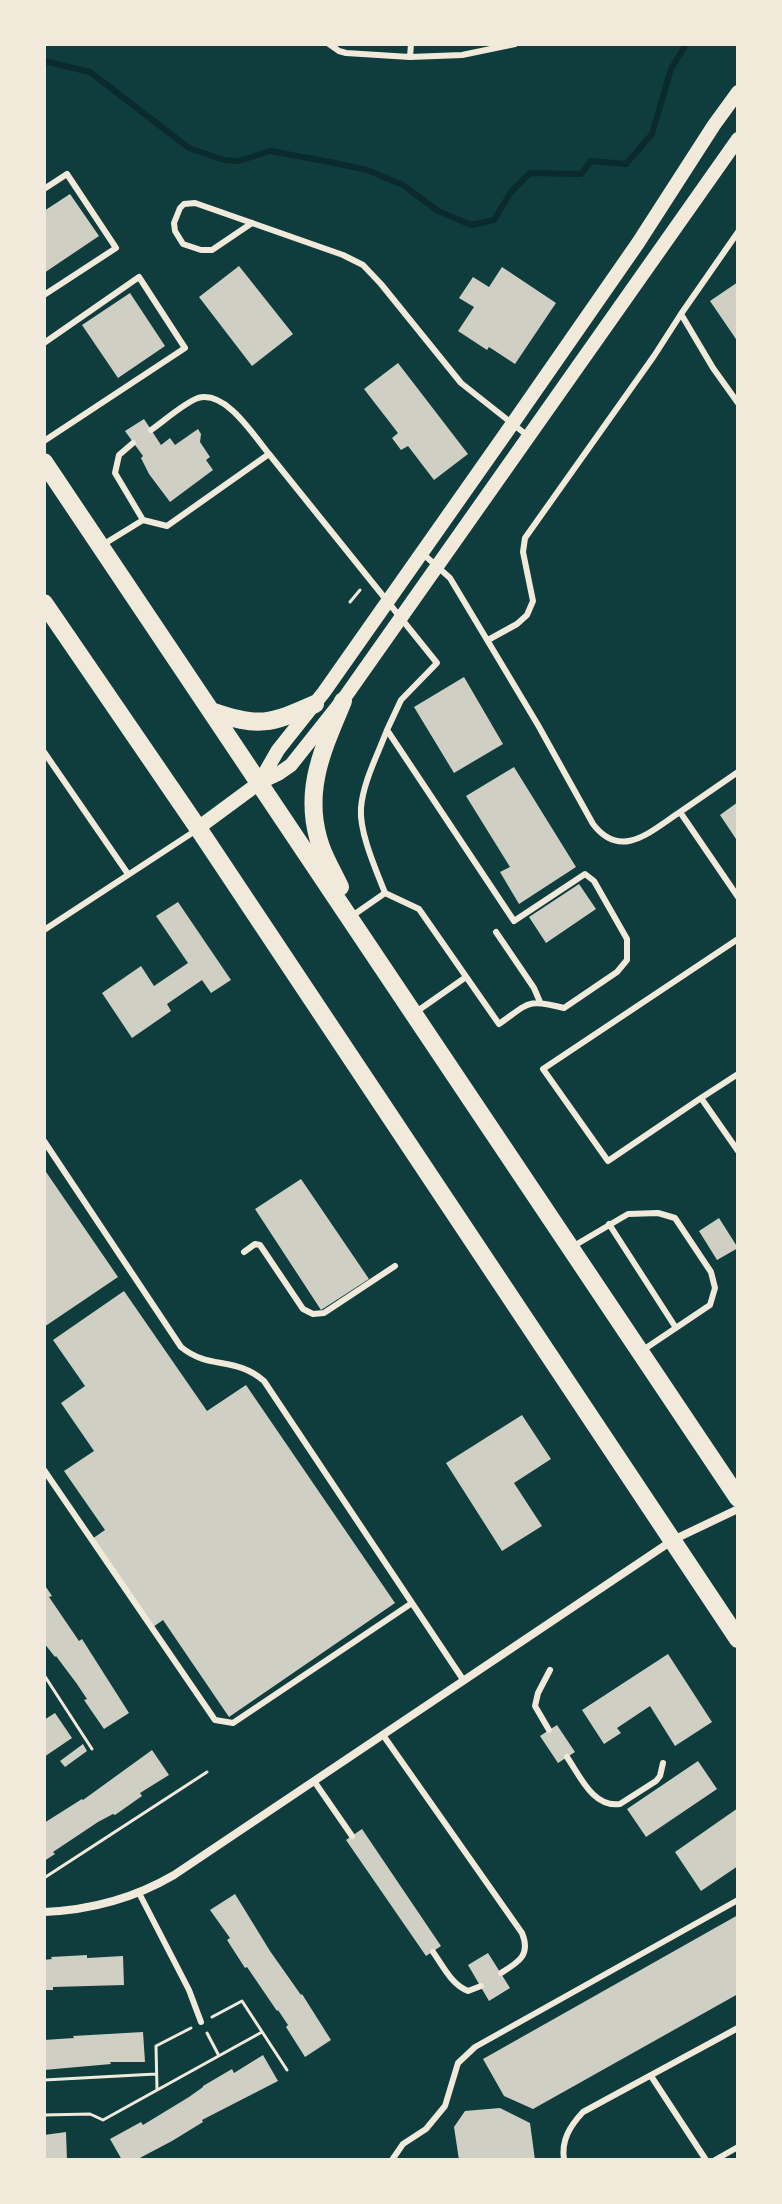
<!DOCTYPE html>
<html>
<head>
<meta charset="utf-8">
<style>
	body { margin:0 }
	#map { position:relative; width:782px; height:2204px; overflow:hidden; background:#0f3d3e; font-family:"Space Grotesk",sans-serif }
	canvas { display:block }
	.frame { position:absolute; inset:0; border:46px solid #f1e9da; pointer-events:none }
</style>
</head>
<body>
<div id="map">
<canvas width="782" height="2204"></canvas>
<div class="frame"></div>
</div>
<script>
const g = document.querySelector('canvas').getContext('2d');
g.lineJoin = 'round';
function trace(path, color, width, dash) { g.strokeStyle = color; g.lineWidth = width; g.lineCap = dash ? 'butt' : 'round'; g.setLineDash(dash || []); g.stroke(path); }
function fill(path, color) { g.fillStyle = color; g.fill(path, 'evenodd'); }
const stream = new Path2D(`
	M 44,61 L 90,72 L 189,148 L 224,160 L 239,161 L 270,151 L 330,162 L 367,170 L 403,185 L 438,211 L 471,225 L 494,220 L 511,192 L 530,173 L 581,174 L 591,161 L 626,164 L 652,134 L 671,69 L 686,44`);
const building = new Path2D(`
	M 70,194 L 99,236 L 44,273 L 44,211 Z
	M 239,266 L 293,334 L 252,366 L 199,297 Z
	M 502,267 L 556,303 L 515,364 L 489,347 L 487,350 L 458,331 L 474,307 L 459,298 L 473,277 L 489,287 Z
	M 738,282 L 738,342 L 710,301 Z
	M 130,293 L 165,346 L 118,378 L 82,325 Z
	M 398,363 L 468,454 L 434,480 L 408,446 L 401,450 L 392,438 L 398,433 L 364,389 Z
	M 144,419 L 161,445 L 170,438 L 175,445 L 198,429 L 201,434 L 200,442 L 210,457 L 206,460 L 213,470 L 170,502 L 149,474 L 141,458 L 143,456 L 125,431 Z
	M 464,677 L 503,744 L 454,773 L 414,707 Z
	M 514,767 L 576,867 L 519,904 L 500,872 L 510,867 L 466,796 Z
	M 738,802 L 738,842 L 720,815 Z
	M 579,884 L 596,909 L 546,943 L 529,917 Z
	M 178,902 L 231,980 L 211,993 L 202,980 L 167,1004 L 171,1011 L 132,1038 L 102,993 L 141,966 L 154,986 L 188,963 L 156,916 Z
	M 44,1169 L 118,1277 L 44,1327 Z
	M 301,1179 L 369,1279 L 321,1310 L 255,1209 Z
	M 719,1218 L 738,1248 L 717,1260 L 699,1231 Z
	M 124,1291 L 207,1411 L 246,1385 L 395,1603 L 229,1717 L 163,1620 L 153,1627 L 92,1539 L 105,1530 L 64,1471 L 94,1451 L 61,1403 L 85,1386 L 53,1340 Z
	M 522,1415 L 551,1459 L 514,1483 L 542,1526 L 502,1551 L 446,1463 Z
	M 44,1584 L 52,1596 L 49,1597 L 79,1641 L 82,1639 L 129,1713 L 104,1729 L 84,1700 L 87,1699 L 77,1684 L 56,1656 L 55,1657 L 44,1643 Z
	M 668,1654 L 712,1722 L 675,1746 L 650,1706 L 617,1728 L 621,1733 L 604,1744 L 582,1710 Z
	M 55,1713 L 72,1738 L 44,1757 L 44,1720 Z
	M 557,1725 L 575,1752 L 558,1763 L 540,1736 Z
	M 83,1744 L 87,1751 L 65,1767 L 60,1761 Z
	M 152,1750 L 169,1775 L 140,1793 L 142,1796 L 115,1815 L 113,1814 L 98,1822 L 53,1852 L 55,1854 L 44,1861 L 44,1823 L 82,1799 L 83,1800 Z
	M 698,1761 L 717,1789 L 646,1837 L 627,1809 Z
	M 738,1808 L 738,1866 L 701,1891 L 675,1852 Z
	M 362,1829 L 441,1946 L 426,1956 L 346,1840 Z
	M 235,1894 L 270,1951 L 301,1995 L 302,1994 L 331,2040 L 305,2057 L 286,2027 L 288,2025 L 278,2010 L 277,2011 L 247,1967 L 245,1968 L 227,1940 L 230,1938 L 210,1910 Z
	M 738,1915 L 738,1994 L 533,2109 L 504,2096 L 483,2059 Z
	M 488,1953 L 510,1988 L 489,2001 L 468,1965 Z
	M 87,1955 L 87,1958 L 123,1956 L 124,1985 L 53,1987 L 53,1990 L 44,1990 L 44,1960 L 52,1959 L 51,1957 Z
	M 143,2032 L 145,2062 L 110,2062 L 111,2064 L 44,2070 L 44,2040 L 74,2038 L 73,2036 Z
	M 263,2055 L 278,2081 L 202,2120 L 203,2122 L 172,2141 L 136,2160 L 122,2160 L 110,2139 L 141,2122 L 143,2125 L 189,2097 L 203,2087 L 203,2086 L 232,2069 L 234,2073 Z
	M 500,2108 L 530,2123 L 535,2160 L 459,2160 L 454,2127 L 465,2111 Z
	M 66,2132 L 67,2160 L 44,2160 L 44,2135 Z`);
const path = new Path2D(`
	M 350,602 L 360,590
	M 44,1675 L 92,1749
	M 44,1878 L 207,1772
	M 212,2017 L 242,2001 L 287,2070
	M 207,2033 L 218,2054
	M 44,2080 L 156,2074
	M 157,2090 L 156,2046 L 191,2028
	M 44,2115 L 90,2114 L 103,2120 L 262,2032`);
const service = new Path2D(`
	M 329,44 L 339,51 L 346,53 L 410,57 L 462,55 L 515,44
	M 410,57 L 411,44
	M 44,189 L 67,174 L 116,248 L 44,295
	M 252,223 L 212,250 L 201,250 L 183,244 L 175,231 L 174,223 L 180,208 L 184,204 L 195,203 L 252,223 L 343,255 L 363,265 L 381,284 L 461,383 L 528,436
	M 738,232 L 681,314 L 713,368 L 738,403
	M 44,343 L 139,277 L 185,348 L 44,441
	M 151,430 C 164,421 184,403 198,398 C 226,390 254,436 269,454
	M 133,443 L 119,455 L 115,473 L 143,520
	M 104,544 L 143,520 L 167,526 L 269,454 L 437,663 L 401,700 L 387,730 L 514,921 L 585,874 L 594,881 L 627,939 L 627,960 L 617,972 L 564,1008 C 527,998 529,1003 499,1024 L 419,909 L 385,893
	M 422,553 L 450,578 L 538,725 L 593,824 C 621,861 651,831 680,812 L 738,897
	M 488,640 L 517,624 L 527,615 L 533,601 L 523,552 L 525,538 L 654,356 L 681,314
	M 44,752 L 128,874
	M 680,812 L 738,772
	M 352,916 L 385,893 C 376,870 359,832 361,808 C 363,782 378,754 387,730
	M 44,930 L 195,831
	M 496,932 L 534,988 L 540,1002
	M 416,1012 L 466,977
	M 738,1074 L 701,1098 L 738,1151
	M 701,1098 L 608,1161 L 543,1069 L 738,939
	M 44,1141 L 181,1347 C 209,1370 235,1356 264,1381 L 464,1681
	M 609,1224 L 676,1328
	M 572,1247 L 628,1214 L 658,1213 L 675,1218 L 711,1272 L 715,1288 L 710,1305 L 643,1350
	M 244,1252 L 255,1244 L 260,1245 L 303,1309 L 313,1314 L 324,1313 L 395,1266
	M 44,1470 L 215,1720 L 233,1723 L 412,1603
	M 549,1730 L 535,1706 L 538,1693 L 550,1670
	M 383,1735 L 522,1933 C 531,1955 519,1962 501,1973
	M 567,1757 C 580,1776 593,1808 620,1804 L 656,1781 L 660,1776 L 663,1763
	M 314,1781 L 352,1836
	M 139,1893 L 189,1990 L 201,2022
	M 433,1952 C 443,1966 451,1984 468,1991 L 481,1986
	M 651,2076 L 706,2160
	M 392,2160 L 403,2144 L 426,2129 L 445,2106 L 458,2063 L 475,2047 L 738,1900
	M 564,2160 C 561,2140 570,2126 583,2112 L 738,2028
	M 715,2160 L 738,2147`);
const minor = new Path2D(`
	M 44,1912 C 91,1910 133,1899 174,1875 L 673,1540 L 738,1509`);
const tertiary = new Path2D(`
	M 259,783 L 278,750 L 324,692 L 513,423 L 638,243 L 714,125 L 738,92
	M 198,828 L 259,783 L 278,774 L 291,765 L 345,697 L 738,139`);
const primary = new Path2D(`
	M 44,462 L 738,1498
	M 44,603 L 198,828 L 738,1639
	M 211,711 C 259,728 270,724 315,704
	M 340,887 C 334,874 326,861 321,847 C 302,793 322,751 343,701`);
trace(stream, '#0a2a2b', 6);
fill(building, '#cfcfc3');
trace(path, '#f1e9da', 3);
trace(service, '#f1e9da', 6);
trace(minor, '#f1e9da', 8);
trace(tertiary, '#f1e9da', 14);
trace(primary, '#f1e9da', 18);
</script>
</body>
</html>
